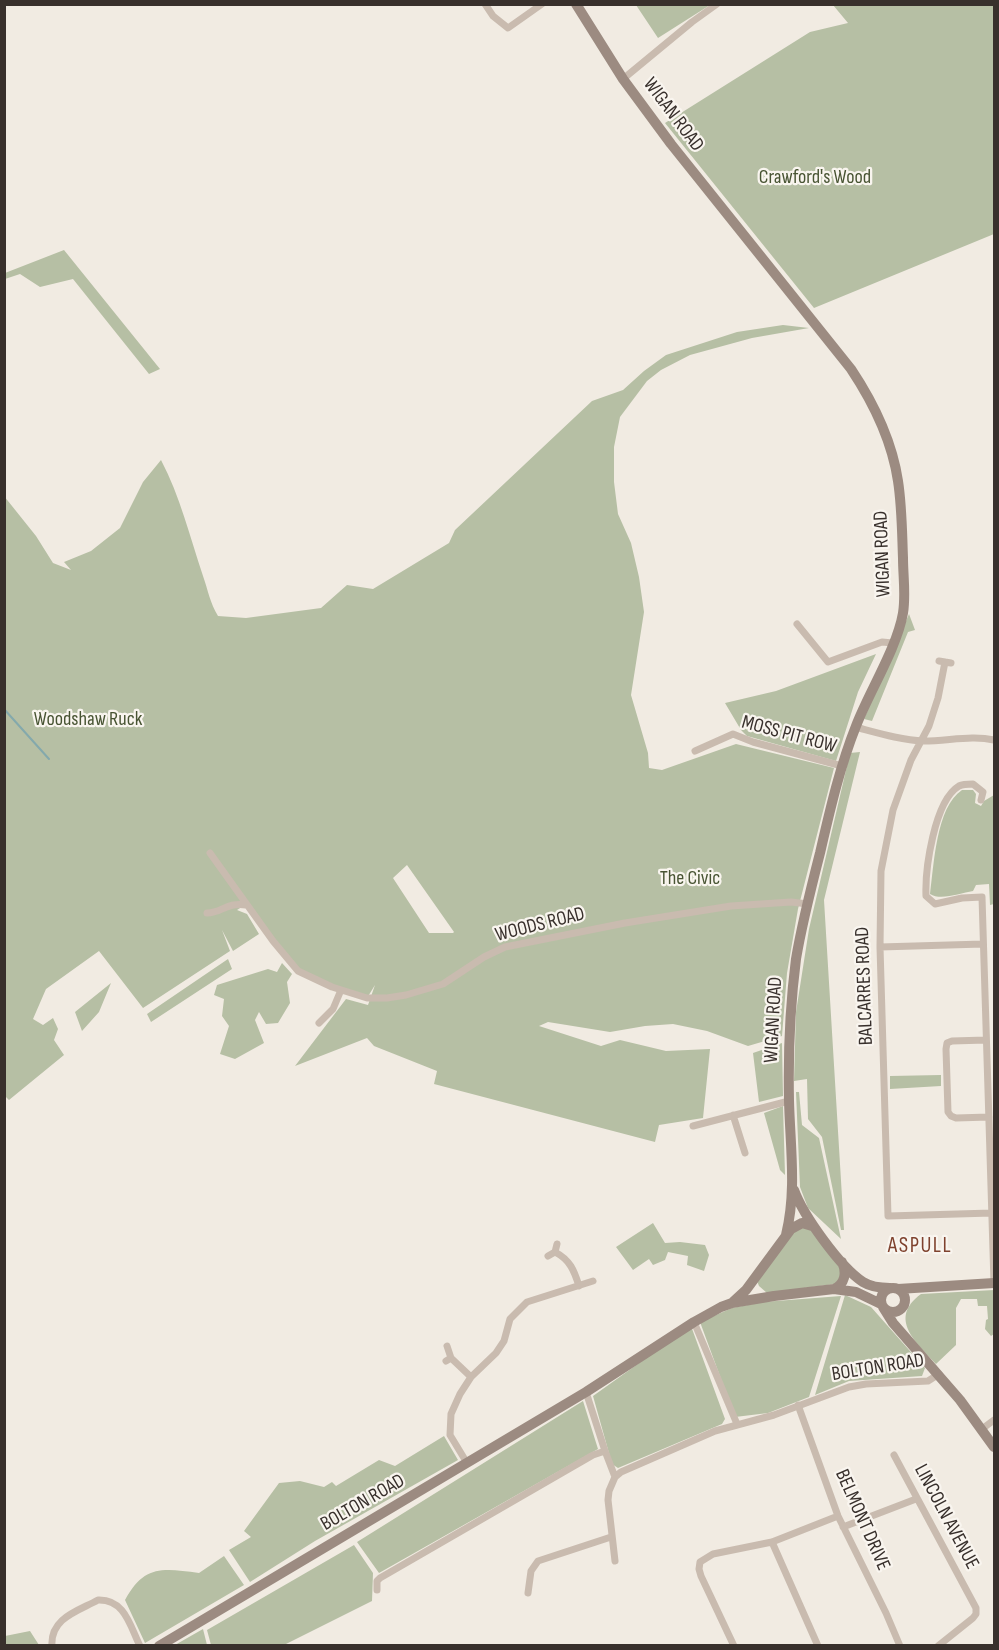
<!DOCTYPE html>
<html>
<head>
<meta charset="utf-8">
<style>
	body { margin:0 }
	#map { position:relative; width:999px; height:1650px; overflow:hidden; background:#f1ebe2; font-family:"Sofia Sans Condensed",sans-serif }
	canvas { display:block }
	.frame { position:absolute; inset:0; border:6px solid #38302c; pointer-events:none }
</style>
</head>
<body>
<div id="map">
<canvas width="999" height="1650"></canvas>
<div class="frame"></div>
</div>
<script>
const g = document.querySelector('canvas').getContext('2d');
g.lineJoin = 'round';
function fill(path, color) { g.fillStyle = color; g.fill(path, 'evenodd'); }
function trace(path, color, width, dash) { g.strokeStyle = color; g.lineWidth = width; g.lineCap = dash ? 'butt' : 'round'; g.setLineDash(dash || []); g.stroke(path); }
function label(font, color, halo, rows, align = 'center') {
  g.font = font + ' "Sofia Sans Condensed",sans-serif'; g.lineWidth = 4.5; g.setLineDash([]); g.textBaseline = 'middle'; g.strokeStyle = halo; g.fillStyle = color; for (const [text, x, y, turn = 0] of rows) {
    g.save(); g.translate(x, y); g.rotate((+turn || 0) * Math.PI / 180); g.textAlign = isNaN(turn) ? turn : align; if (halo) g.strokeText(text, 0, 0); g.fillText(text, 0, 0); g.restore();
  }
}
const green = new Path2D(`
	M 636,5 L 710,5 L 658,38 Z
	M 833,5 L 994,5 L 994,234 L 814,308 L 665,123 L 810,32 L 848,23 Z
	M 64,250 L 160,369 L 149,374 L 73,279 L 40,287 L 20,274 L 5,279 L 5,273 Z
	M 783,325 L 809,328 L 752,338 L 690,355 L 661,370 L 647,381 L 620,417 L 614,447 L 614,482 L 618,514 L 631,543 L 639,577 L 644,612 L 631,695 L 648,753 L 649,768 L 662,770 L 736,744 L 834,768 L 798,909 L 787,973 L 782,1036 L 748,1046 L 707,1031 L 673,1024 L 645,1026 L 610,1032 L 548,1022 L 539,1026 L 601,1046 L 620,1040 L 666,1051 L 710,1049 L 703,1118 L 659,1125 L 655,1142 L 434,1084 L 437,1071 L 374,1046 L 367,1038 L 295,1066 L 346,999 L 368,1005 L 375,985 L 367,998 L 298,971 L 245,905 L 237,910 L 247,914 L 259,934 L 233,951 L 222,930 L 230,951 L 143,1008 L 99,951 L 46,989 L 33,1019 L 43,1025 L 53,1018 L 58,1029 L 54,1040 L 64,1055 L 9,1100 L 4,1095 L 4,496 L 36,536 L 53,563 L 71,570 L 64,562 L 91,551 L 120,528 L 143,482 L 161,460 C 180,496 190,537 203,576 C 208,590 210,603 218,616 L 246,618 L 321,608 L 347,585 L 373,589 L 449,543 L 455,530 L 592,401 L 623,390 L 644,371 L 666,355 L 737,332 ZM 407,865 L 454,932 L 453,933 L 429,933 L 393,878 Z
	M 909,614 L 915,630 L 908,632 L 872,721 L 864,719 Z
	M 876,654 L 858,692 L 836,761 L 747,736 L 741,730 L 725,703 L 776,691 Z
	M 860,752 L 824,900 L 844,1230 L 841,1230 L 822,1137 L 808,1119 L 807,1079 L 794,1081 L 796,1012 L 809,929 L 850,753 Z
	M 962,790 L 973,790 L 976,794 L 975,803 L 981,806 L 984,801 L 994,795 L 994,904 L 990,905 L 989,884 L 976,885 L 973,891 C 960,893 941,901 930,894 C 934,865 936,807 962,790 Z
	M 228,959 L 232,969 L 151,1022 L 147,1014 Z
	M 282,963 L 292,974 L 287,982 L 290,1003 L 278,1023 L 266,1024 L 259,1012 L 255,1020 L 264,1043 L 235,1059 L 220,1054 L 229,1026 L 222,1016 L 224,999 L 214,995 L 217,985 L 268,969 L 277,972 Z
	M 111,983 L 99,1012 L 82,1031 L 75,1012 Z
	M 782,1043 L 783,1096 L 759,1102 L 753,1053 Z
	M 941,1075 L 941,1086 L 890,1089 L 890,1076 Z
	M 796,1092 L 799,1092 L 802,1125 L 819,1138 L 841,1239 L 808,1208 L 800,1187 Z
	M 783,1106 L 785,1175 L 780,1170 L 764,1113 Z
	M 653,1223 L 665,1243 L 680,1242 L 705,1245 L 709,1255 L 704,1271 L 687,1265 L 688,1256 L 668,1252 L 665,1260 L 653,1265 L 649,1259 L 633,1270 L 616,1247 Z
	M 807,1224 L 842,1262 L 842,1283 L 767,1293 L 759,1286 L 757,1281 L 786,1235 Z
	M 994,1290 L 994,1334 L 991,1336 L 985,1329 L 986,1320 L 988,1319 L 987,1306 L 978,1306 L 977,1299 L 961,1299 L 956,1308 L 956,1345 L 936,1364 C 917,1343 887,1319 921,1294 Z
	M 845,1295 L 871,1307 L 925,1368 L 922,1376 L 849,1381 L 815,1395 Z
	M 841,1296 L 809,1397 L 768,1413 L 735,1417 L 700,1322 L 732,1308 L 763,1302 Z
	M 691,1326 L 725,1419 L 722,1424 L 618,1468 L 612,1464 L 593,1396 Z
	M 583,1401 L 598,1449 L 379,1573 L 357,1542 Z
	M 444,1436 L 458,1460 L 315,1541 L 250,1582 L 229,1550 L 251,1537 L 244,1531 L 279,1483 L 300,1481 L 324,1487 L 332,1482 L 336,1486 L 379,1460 L 395,1466 Z
	M 354,1545 L 373,1573 L 372,1601 L 284,1645 L 211,1645 L 207,1630 Z
	M 224,1556 L 244,1585 L 145,1643 L 125,1600 C 144,1565 162,1568 199,1573 Z
	M 203,1629 L 207,1645 L 175,1645 Z
	M 30,1631 L 39,1645 L 5,1645 L 5,1636 Z`);
const stream = new Path2D(`
	M 4,709 L 49,759`);
const street = new Path2D(`
	M 485,4 L 493,16 L 508,28 L 542,4
	M 623,79 L 692,22 L 717,4
	M 797,624 L 828,662 L 882,642 L 893,643
	M 939,661 L 951,663
	M 945,662 L 938,698 L 929,726 L 911,760 L 893,810 L 881,871 L 880,947 L 888,1216 L 992,1213
	M 855,727 C 878,733 901,740 924,741 C 948,741 972,735 994,740
	M 695,751 L 733,734 L 753,742 L 842,766
	M 981,800 L 983,792 L 973,784 C 968,784 963,784 959,786 C 934,801 925,870 926,896 L 935,904 L 962,898 L 982,897 L 994,1283
	M 210,853 L 273,941 L 298,971 L 332,987 L 367,998 L 387,998 L 406,995 L 443,984 L 484,957 L 505,947 L 625,923 L 731,906 L 791,902 L 808,904
	M 207,913 C 222,913 226,902 246,905
	M 880,947 L 983,944
	M 319,1023 L 333,1009 L 341,990
	M 986,1040 L 952,1041 L 947,1043 L 946,1049 L 948,1112 L 951,1116 L 956,1118 L 989,1117
	M 733,1115 L 745,1153
	M 693,1126 L 789,1101
	M 555,1252 C 570,1260 574,1270 579,1286
	M 548,1256 L 555,1252 L 557,1244
	M 694,1322 L 737,1424
	M 451,1358 L 471,1377
	M 446,1361 L 451,1358 L 447,1346
	M 586,1392 L 605,1451
	M 798,1405 L 838,1516 L 886,1613 L 900,1646
	M 982,1429 L 994,1420
	M 894,1455 L 976,1608 L 976,1614 L 973,1618 L 938,1646
	M 467,1463 L 450,1435 L 451,1414 L 460,1394 L 471,1377 L 496,1353 L 504,1341 L 510,1319 L 527,1302 L 593,1281
	M 843,1527 L 916,1499
	M 772,1542 L 818,1646
	M 615,1561 L 608,1500 L 609,1491 L 615,1477
	M 377,1590 L 377,1581 L 380,1578 L 593,1455 L 605,1451 L 615,1477 L 621,1472 L 715,1431 L 774,1415 L 849,1387 L 866,1384 L 928,1381 L 939,1374
	M 528,1593 L 531,1571 L 538,1561 L 611,1537
	M 52,1646 C 50,1618 78,1611 98,1600 C 125,1599 130,1626 140,1646
	M 734,1646 L 701,1576 L 699,1569 L 700,1562 L 713,1554 L 772,1542 L 838,1516`);
const secondary = new Path2D(`
	M 576,4 L 623,79 L 671,144 L 851,369 C 873,402 892,441 898,481 C 902,507 902,533 903,558 C 903,576 906,595 903,613 C 897,648 869,692 856,726 C 840,766 830,810 820,853 C 811,888 802,923 796,959 C 790,1006 788,1052 789,1100 C 790,1145 797,1190 786,1235
	M 794,1190 C 803,1215 840,1267 863,1282 C 871,1287 880,1288 890,1288
	M881 1300a12 12 0 1 1 24 0a12 12 0 1 1-24 0Z
	M 834,1289 C 845,1284 847,1273 842,1262
	M 898,1289 L 994,1283
	M 733,1302 L 746,1290 L 791,1229 L 802,1223 L 812,1226
	M 883,1307 L 893,1323 L 960,1400 L 994,1447
	M 159,1646 L 586,1392 L 694,1322 L 721,1307 L 732,1303 L 774,1296 L 834,1289 L 856,1292 L 881,1304`);
const streetNames = [
	["WIGAN ROAD",673,115,53],
	["WIGAN ROAD",883,554,-92],
	["MOSS PIT ROW",789,735,15],
	["WOODS ROAD",540,925,-14],
	["BALCARRES ROAD",865,986,-92],
	["WIGAN ROAD",774,1020,-87],
	["BOLTON ROAD",878,1368,-9],
	["BOLTON ROAD",363,1503,-30],
	["LINCOLN AVENUE",946,1517,62],
	["BELMONT DRIVE",862,1520,66]
];
const parkNames = [
	["Crawford's Wood",815,178],
	["Woodshaw Ruck",88,720],
	["The Civic",690,879]
];
const quarterNames = [
	["ASPULL",920,1246]
];
fill(green, '#b6bfa4');
trace(stream, '#84a9ac', 2);
trace(street, '#c9bbaf', 7);
trace(secondary, '#9c8b81', 10);
label('20px', '#38302c', '#f9f5ef', streetNames);
label('20px', '#485433', '#f9f5ef', parkNames);
g.letterSpacing = '1.5px';
label('22px', '#7f422e', '#f9f5ef', quarterNames);
g.letterSpacing = '0px';
</script>
</body>
</html>
